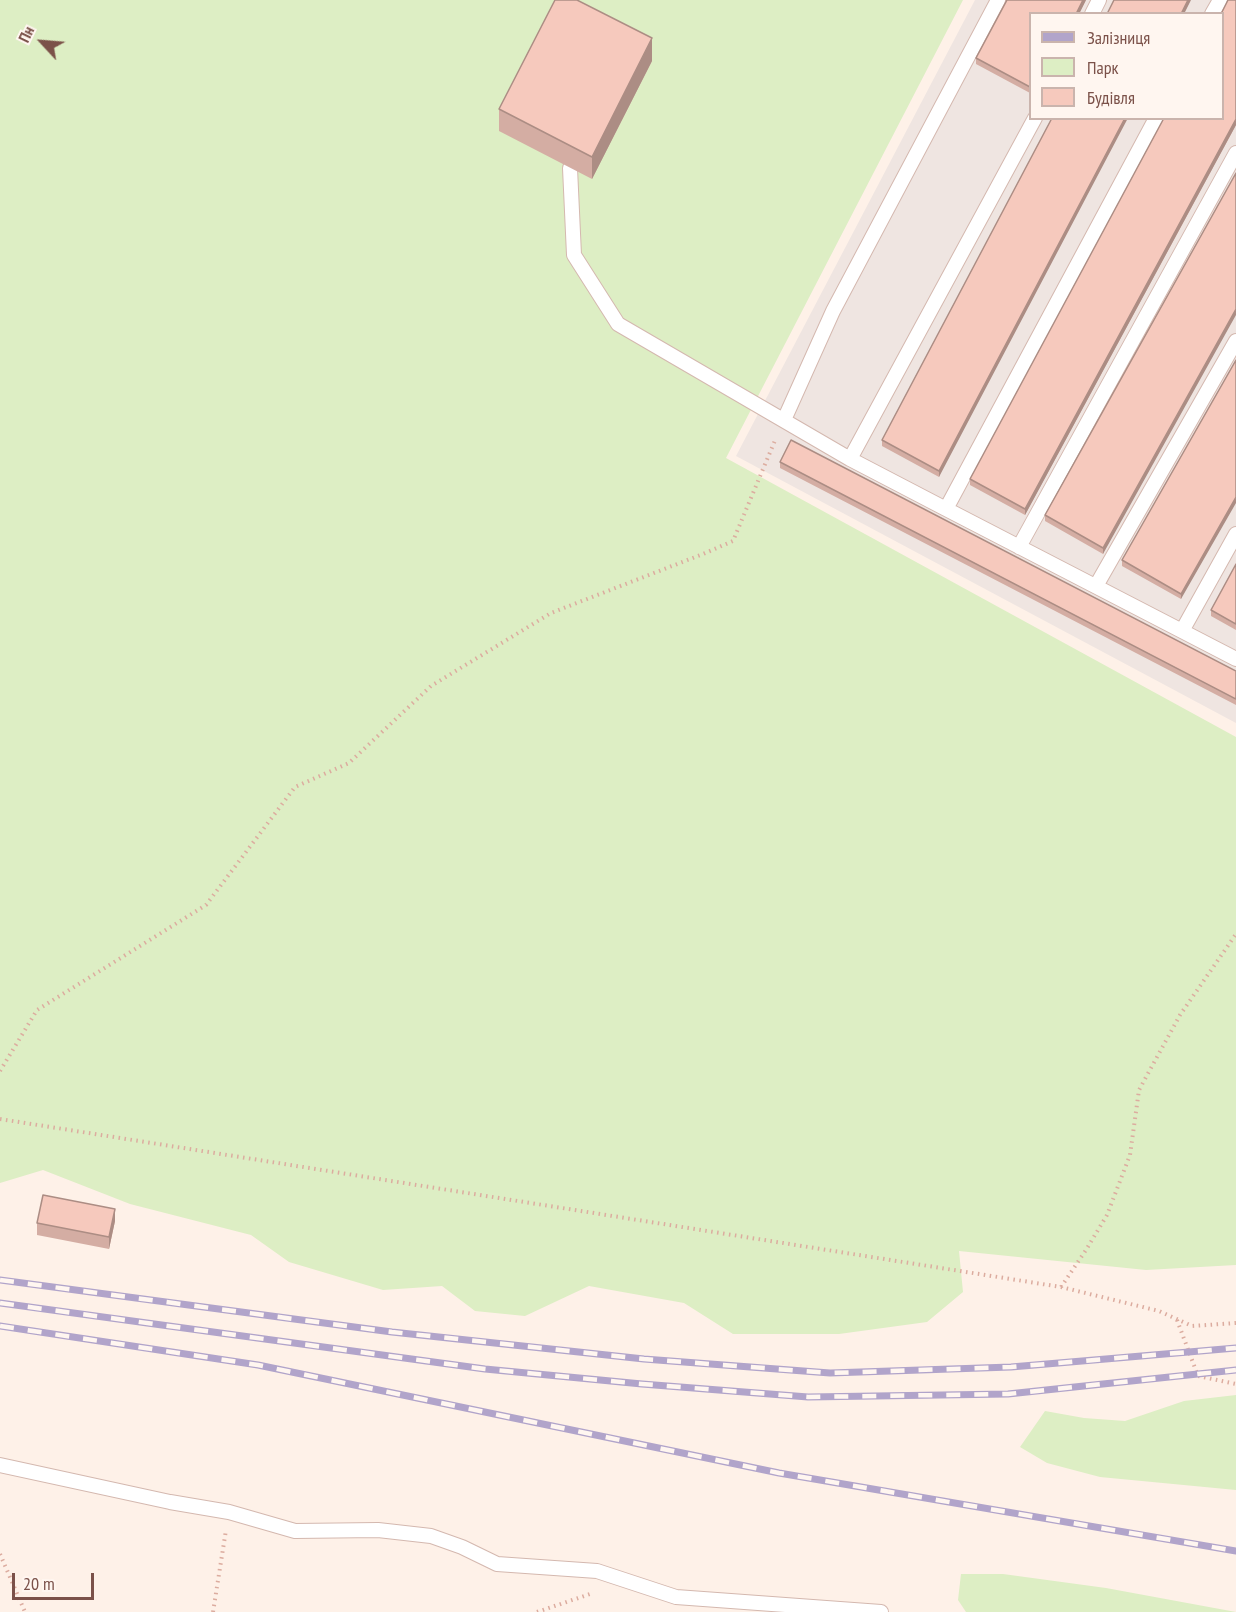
<!DOCTYPE html>
<html>
<head>
<meta charset="utf-8">
<style>
	body { margin:0 }
	#map { position:relative; width:1236px; height:1612px; overflow:hidden; background:#fef1e8; font-family:"PT Sans Narrow",sans-serif }
	canvas { display:block }
	.legend { position:absolute; left:1029px; top:12px; width:195px; height:108px; box-sizing:border-box; background:#fff6f0; border:2px solid #cab4ad; margin:0; padding:8px 10px; list-style:none; font-size:18px; color:#7b5149 }
	.legend li { display:flex; align-items:center; gap:12px; height:30px }
	.legend b { width:30px; border:2px solid #cab4ad }
	.north { position:absolute; left:12px; top:12px; width:60px; height:60px; -webkit-text-stroke:4px #fff6f0; paint-order:stroke; rotate:296deg; font-size:16px; font-weight:700; line-height:24px; text-align:center; color:#7b5149 }
	.north::after { content:''; display:block; margin:auto; width:21px; height:27px; background:#7b5149; clip-path:polygon(50% 0,100% 100%,50% 72%,0 100%) }
	.scale { position:absolute; left:12px; top:1573px; width:82px; height:27px; box-sizing:border-box; border:3px solid #7b5149; border-top:0; padding-left:8px; font-size:18px; line-height:21px; white-space:nowrap; color:#7b5149; -webkit-text-stroke:4px #fff6f0; paint-order:stroke }
</style>
</head>
<body>
<div id="map">
<canvas width="1236" height="1612"></canvas>
<ul class="legend">
<li><b style="height:8px;background:#b1a4ca"></b>Залізниця</li>
<li><b style="height:16px;background:#ddeec4"></b>Парк</li>
<li><b style="height:16px;background:#f6c9bd"></b>Будівля</li>
</ul>
<div class="north">Пн</div>
<div class="scale">20 m</div>
</div>
<script>
const g = document.querySelector('canvas').getContext('2d');
g.lineJoin = 'round';
function fill(path, color) { g.fillStyle = color; g.fill(path, 'evenodd'); }
function trace(path, color, width, dash) { g.strokeStyle = color; g.lineWidth = width; g.lineCap = dash ? 'butt' : 'round'; g.setLineDash(dash || []); g.stroke(path); }
const industrial = new Path2D(`
	M 975,0 L 1236,0 L 1236,723 L 736,456 ZM 1030,14 L 1222,14 L 1222,118 L 1030,118 Z`);
const green = new Path2D(`
	M 0,0 L 963,0 L 726,458 L 1236,737 L 1236,1265 L 1146,1270 L 959,1251 L 963,1292 L 927,1322 L 839,1334 L 733,1334 L 684,1303 L 589,1286 L 525,1316 L 475,1311 L 442,1286 L 383,1290 L 289,1262 L 251,1235 L 130,1204 L 43,1170 L 0,1183 Z
	M 1236,1395 L 1236,1490 L 1100,1477 L 1047,1463 L 1020,1447 L 1045,1411 L 1084,1418 L 1125,1421 L 1184,1401 Z
	M 961,1574 L 1003,1574 L 1106,1588 L 1236,1612 L 966,1612 L 958,1600 Z`);
const path = new Path2D(`
	M 0,1071 L 37,1010 L 206,905 L 295,787 L 349,763 L 431,686 L 551,613 L 703,554 L 733,541 L 776,438
	M 0,1119 L 1061,1287 L 1159,1311 L 1192,1326 L 1236,1323
	M 1061,1287 L 1086,1250 L 1107,1215 L 1130,1155 L 1139,1090 L 1180,1015 L 1236,934
	M 1177,1320 L 1198,1376 L 1236,1384
	M 0,1554 L 25,1612
	M 213,1612 L 226,1530
	M 537,1612 L 593,1593`);
const lane = new Path2D(`
	M 1092,14 L 1099,0
	M 1212,14 L 1220,0
	M 1035,118 L 850,459 L 946,509 L 1156,118
	M 570,168 L 574,255 L 618,324 L 850,459
	M 784,420 L 833,311 L 998,0
	M 946,509 L 1236,659
	M 1019,547 L 1236,153
	M 1096,586 L 1236,341
	M 1182,631 L 1236,534
	M 0,1465 L 170,1502 L 229,1512 L 295,1531 L 378,1530 L 431,1536 L 462,1547 L 497,1564 L 597,1571 L 676,1597 L 881,1612`);
const rail = new Path2D(`
	M 0,1280 L 392,1332 L 644,1359 L 830,1373 L 1011,1367 L 1236,1348
	M 0,1303 L 485,1369 L 642,1384 L 808,1397 L 1008,1394 L 1236,1370
	M 0,1326 L 258,1365 L 779,1473 L 1236,1551`);
const wall = new Path2D(`
	M 1007,0 L 1086,0 L 1079,14 L 1030,14 L 1030,93 L 976,64 L 976,58 Z
	M 1236,0 L 1236,125 L 1025,515 L 970,485 L 970,479 Z
	M 652,61 L 592,179 L 499,131 L 499,109 Z
	M 1052,118 L 939,477 L 882,446 L 882,440 Z
	M 1236,173 L 1103,554 L 1045,521 L 1045,515 Z
	M 1236,360 L 1181,599 L 1122,566 L 1122,560 Z
	M 780,462 L 1236,671 L 1236,705 L 780,468 Z
	M 1236,564 L 1236,630 L 1211,616 L 1211,610 Z
	M 115,1221 L 109,1249 L 37,1235 L 37,1223 Z`);
const shadedWall = new Path2D(`
	M 1083,0 L 1086,0 L 1079,14 L 1076,14 Z
	M 1188,0 L 1191,0 L 1184,14 L 1181,14 Z
	M 652,38 L 652,61 L 592,179 L 592,157 Z
	M 1125,118 L 1128,118 L 939,477 L 939,471 Z
	M 1236,119 L 1236,125 L 1025,515 L 1025,509 Z
	M 1236,309 L 1236,315 L 1103,554 L 1103,548 Z
	M 1236,497 L 1236,503 L 1181,599 L 1181,594 Z
	M 115,1209 L 115,1221 L 109,1249 L 109,1237 Z`);
const building = new Path2D(`
	M 555,0 L 577,0 L 652,38 L 592,157 L 499,109 Z
	M 1007,0 L 1083,0 L 1076,14 L 1030,14 L 1030,87 L 976,58 Z
	M 1114,0 L 1188,0 L 1181,14 L 1107,14 Z
	M 1228,0 L 1236,0 L 1236,119 L 1025,509 L 970,479 L 1164,118 L 1222,118 L 1222,14 L 1221,14 Z
	M 1052,118 L 1125,118 L 939,471 L 882,440 Z
	M 1236,173 L 1236,309 L 1103,548 L 1045,515 Z
	M 1236,360 L 1236,497 L 1181,594 L 1122,560 Z
	M 791,440 L 1236,671 L 1236,699 L 780,462 Z
	M 1236,564 L 1236,624 L 1211,610 Z
	M 43,1195 L 115,1209 L 109,1237 L 37,1223 Z`);
fill(industrial, '#efe5e1');
fill(green, '#ddeec4');
trace(lane, '#d4b8af', 16);
trace(path, '#dcac9f', 4, [1.5, 4.5]);
trace(lane, '#fff', 14);
trace(rail, '#b1a4ca', 7);
trace(rail, '#fff6f0', 4.5, [14]);
fill(wall, '#d4ada3');
fill(shadedWall, '#ac8d84');
fill(building, '#f6c9bd');
trace(building, '#ac8d84', 1.5);
</script>
</body>
</html>
